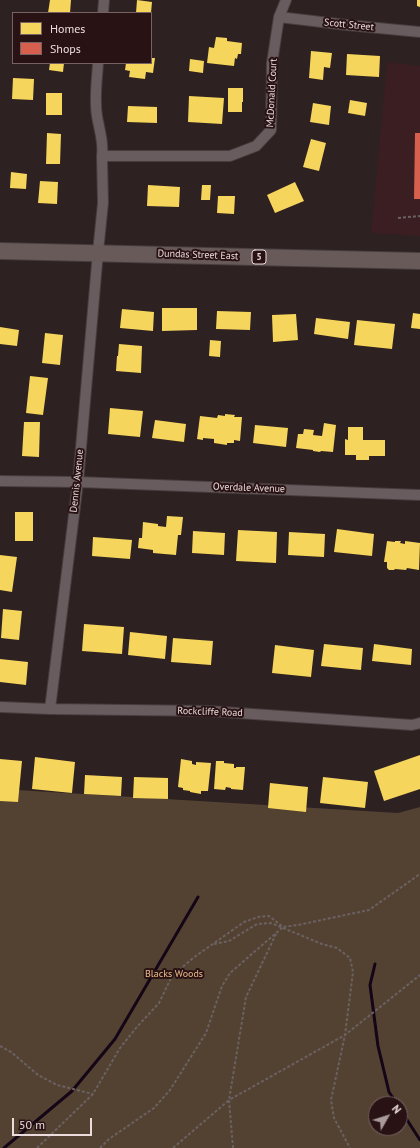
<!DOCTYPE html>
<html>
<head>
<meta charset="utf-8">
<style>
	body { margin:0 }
	#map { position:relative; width:420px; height:1148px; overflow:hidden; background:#2d2122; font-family:"PT Sans",sans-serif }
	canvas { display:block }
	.legend { position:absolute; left:12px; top:12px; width:140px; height:52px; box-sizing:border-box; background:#281214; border:1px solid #766264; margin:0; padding:5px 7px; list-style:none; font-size:12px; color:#ecdbdc }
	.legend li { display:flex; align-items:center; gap:8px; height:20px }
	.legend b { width:20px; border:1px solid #766264 }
	.north { position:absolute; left:368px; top:1096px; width:40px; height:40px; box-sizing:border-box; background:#281214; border:1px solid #766264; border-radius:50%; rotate:51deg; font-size:11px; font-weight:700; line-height:16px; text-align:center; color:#ecdbdc }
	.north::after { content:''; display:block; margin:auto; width:14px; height:18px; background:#a99a9b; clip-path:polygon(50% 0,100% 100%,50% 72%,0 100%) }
	.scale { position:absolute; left:12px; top:1118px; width:80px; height:18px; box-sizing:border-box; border:2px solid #ecdbdc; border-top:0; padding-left:5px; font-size:12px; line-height:14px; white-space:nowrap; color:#ecdbdc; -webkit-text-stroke:3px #281214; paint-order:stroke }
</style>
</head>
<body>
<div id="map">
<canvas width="420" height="1148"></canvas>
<ul class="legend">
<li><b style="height:11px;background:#f6d55c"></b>Homes</li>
<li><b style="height:11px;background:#d6604d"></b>Shops</li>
</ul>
<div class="north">N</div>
<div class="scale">50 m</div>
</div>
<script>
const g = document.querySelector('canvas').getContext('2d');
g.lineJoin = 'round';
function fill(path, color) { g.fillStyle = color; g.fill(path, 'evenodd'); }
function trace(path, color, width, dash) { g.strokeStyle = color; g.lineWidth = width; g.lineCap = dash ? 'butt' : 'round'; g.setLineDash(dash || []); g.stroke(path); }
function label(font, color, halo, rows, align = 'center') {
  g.font = font + ' "PT Sans",sans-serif'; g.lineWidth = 4; g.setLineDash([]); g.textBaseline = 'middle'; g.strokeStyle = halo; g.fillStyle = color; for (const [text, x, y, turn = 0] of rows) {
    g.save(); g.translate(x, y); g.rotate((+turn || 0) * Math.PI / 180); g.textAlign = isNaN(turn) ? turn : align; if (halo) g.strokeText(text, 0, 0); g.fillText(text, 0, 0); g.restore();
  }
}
const built = new Path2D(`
	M 387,62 L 420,66 L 420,236 L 371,233 Z`);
const green = new Path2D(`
	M 0,789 L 398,813 L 420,807 L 420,1148 L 0,1148 ZM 376,1104 L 400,1104 L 400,1128 L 376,1128 Z`);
const homes = new Path2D(`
	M 50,0 L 71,0 L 70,13 L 48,13 Z
	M 137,0 L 152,2 L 151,13 L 136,13 Z
	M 417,0 L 420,0 L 420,7 L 417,6 Z
	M 216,37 L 227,38 L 227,41 L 242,43 L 241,54 L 238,54 L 237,59 L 235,58 L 234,66 L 207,63 L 209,47 L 214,48 Z
	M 311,51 L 332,53 L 330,68 L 324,67 L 323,80 L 309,78 Z
	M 347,54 L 380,56 L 379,77 L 346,75 Z
	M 151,58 L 155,58 L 153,73 L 146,72 L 145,79 L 129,77 L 130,71 L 125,70 L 126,63 L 151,63 Z
	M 190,59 L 204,61 L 203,73 L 189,71 Z
	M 50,63 L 64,63 L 63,72 L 49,70 Z
	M 13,78 L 34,79 L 33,100 L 12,99 Z
	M 228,88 L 243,88 L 243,102 L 242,102 L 242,112 L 228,112 Z
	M 46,93 L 62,93 L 62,115 L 46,115 Z
	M 189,96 L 224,98 L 222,124 L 188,122 Z
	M 350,100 L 367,103 L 365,116 L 348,113 Z
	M 313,103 L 331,106 L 329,125 L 310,122 Z
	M 128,106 L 157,107 L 157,123 L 127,122 Z
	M 47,133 L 61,134 L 60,164 L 46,164 Z
	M 311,139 L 326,143 L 319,171 L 303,167 Z
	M 11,172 L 27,174 L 26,189 L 10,188 Z
	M 40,181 L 58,182 L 57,204 L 38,203 Z
	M 295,182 L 304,201 L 275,213 L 267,195 Z
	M 148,185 L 180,187 L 179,207 L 147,206 Z
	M 202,185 L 211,185 L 210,200 L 201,200 Z
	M 218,196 L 235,196 L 234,214 L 217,213 Z
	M 162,308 L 197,308 L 197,330 L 162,331 Z
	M 122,309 L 154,312 L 153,331 L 120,328 Z
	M 217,311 L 251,312 L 250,330 L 216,329 Z
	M 413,313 L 420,314 L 420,329 L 411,328 Z
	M 296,314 L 298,340 L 273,342 L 272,315 Z
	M 316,318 L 350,322 L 348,339 L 314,334 Z
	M 357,320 L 395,324 L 392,349 L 354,345 Z
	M 0,327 L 19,330 L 17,346 L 0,344 Z
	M 45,333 L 63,335 L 60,365 L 42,363 Z
	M 210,340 L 221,341 L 220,357 L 209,356 Z
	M 119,344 L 142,346 L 141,373 L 116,371 L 117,356 L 118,356 Z
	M 30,376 L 48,378 L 43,415 L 26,413 Z
	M 110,408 L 143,411 L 140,437 L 108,434 Z
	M 225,414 L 235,415 L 234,417 L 242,417 L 240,441 L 234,440 L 234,443 L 227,443 L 227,445 L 214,443 L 214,439 L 203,438 L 203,440 L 197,439 L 200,416 L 217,418 L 218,415 L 225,416 Z
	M 155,420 L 186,424 L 184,442 L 152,438 Z
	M 24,422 L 40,422 L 39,457 L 22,456 Z
	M 324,423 L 336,425 L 333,452 L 321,451 L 320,452 L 313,451 L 313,450 L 296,448 L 298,434 L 303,434 L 304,429 L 314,430 L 313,435 L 322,436 Z
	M 255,425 L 288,428 L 286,447 L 253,443 Z
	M 348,427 L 363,427 L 363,440 L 385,440 L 385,456 L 369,456 L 369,460 L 356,460 L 356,455 L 345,455 L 345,439 L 348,440 Z
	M 15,512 L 33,512 L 33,541 L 15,541 Z
	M 167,516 L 183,517 L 181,535 L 178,535 L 176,555 L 153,553 L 153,550 L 138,548 L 139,538 L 142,538 L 143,522 L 158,524 L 158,526 L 166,527 Z
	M 337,529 L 374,534 L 372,556 L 334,552 Z
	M 238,530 L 277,532 L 276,563 L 236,561 Z
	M 193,531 L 225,533 L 224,555 L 192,553 Z
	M 289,532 L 325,534 L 324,557 L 288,555 Z
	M 93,537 L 132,540 L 130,559 L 92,556 Z
	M 387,541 L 395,542 L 395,541 L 401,541 L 400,543 L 405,544 L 405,541 L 420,543 L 419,570 L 407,568 L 406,570 L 395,569 L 394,570 L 389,570 L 387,568 L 387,562 L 384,562 Z
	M 0,555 L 17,557 L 12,592 L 0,590 Z
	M 3,609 L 22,611 L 19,640 L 1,638 Z
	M 84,624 L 124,627 L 122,654 L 82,651 Z
	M 130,632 L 167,636 L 165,659 L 128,655 Z
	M 173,638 L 213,641 L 211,665 L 171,662 Z
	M 324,644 L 363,648 L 361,670 L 321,666 Z
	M 374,644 L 412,649 L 411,665 L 372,661 Z
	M 275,645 L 314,650 L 311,677 L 272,673 Z
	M 0,659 L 28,662 L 26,685 L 0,682 Z
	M 420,755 L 420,789 L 384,801 L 374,771 Z
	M 35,757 L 75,762 L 72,793 L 32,789 Z
	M 0,759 L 22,761 L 18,802 L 0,801 Z
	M 181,759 L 192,761 L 192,764 L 196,765 L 196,762 L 211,763 L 208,791 L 201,791 L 201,794 L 190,792 L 190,791 L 183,790 L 183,788 L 178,787 Z
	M 216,761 L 224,761 L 224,763 L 234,764 L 234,768 L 236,768 L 236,767 L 245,767 L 243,790 L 231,789 L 231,788 L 226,787 L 225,790 L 214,789 Z
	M 85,775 L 122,777 L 121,796 L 84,794 Z
	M 134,777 L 168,778 L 168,799 L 133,798 Z
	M 323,777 L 368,782 L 365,808 L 320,803 Z
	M 270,783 L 308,787 L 306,812 L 268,808 Z`);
const shops = new Path2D(`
	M 415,133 L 420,133 L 420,199 L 414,199 Z`);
const stream = new Path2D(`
	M 375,964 L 370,985 L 378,1046 L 389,1092 L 397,1104
	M 400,1109 L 420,1140
	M 4,1148 L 72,1091 L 115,1039 L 198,897`);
const path = new Path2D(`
	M 398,218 L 420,216
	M 214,944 L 229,941 L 257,924 L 271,923 L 322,944 L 337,948 L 350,958 L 353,972 L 345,1035 L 331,1100 L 334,1118 L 350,1148
	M 0,1046 L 11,1052 L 38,1075 L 57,1085 L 93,1094
	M 37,1148 L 93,1094 L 120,1048 L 136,1028 L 159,1003 L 172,976 L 193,958 L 244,922 L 258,917 L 269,916 L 283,927 L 298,925 L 369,910 L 420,874
	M 100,1148 L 109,1139 L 154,1108 L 170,1090 L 206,1033 L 222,986 L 230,973 L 283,927
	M 173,1148 L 229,1100 L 246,997 L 276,934
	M 233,1148 L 229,1100 L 345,1035 L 420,975`);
const street = new Path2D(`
	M 103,13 L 104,0
	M 279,17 L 347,25 L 420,32
	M 102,156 L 230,156 L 256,146 L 271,130 L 272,63 L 279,17 L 286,0
	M 0,481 L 78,482 L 420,495
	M 0,707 L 50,709 L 209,711 L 412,725 L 420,723
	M 50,709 L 78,482 L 98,252 L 103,203 L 102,156 C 104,142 99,129 97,116 C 94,98 97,81 98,63`);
const primary = new Path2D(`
	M 0,251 L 420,261`);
const shields = [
	[259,257,14]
];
const shieldNames = [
	["5",259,257]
];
const streetNames = [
	["Scott Street",349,25,6],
	["McDonald Court",272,93,-87],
	["Dundas Street East",198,255,2],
	["Dennis Avenue",77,481,-84],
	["Overdale Avenue",249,488,2],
	["Rockcliffe Road",210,712,2]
];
const parkNames = [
	["Blacks Woods",174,974]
];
fill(built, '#3a1e21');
fill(green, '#534232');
fill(homes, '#f6d55c');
fill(shops, '#d6604d');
trace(stream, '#140517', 3);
trace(street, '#473d3e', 12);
trace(primary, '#473d3e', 18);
trace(path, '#6b6162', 2, [3, 2]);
trace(street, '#685c5e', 10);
trace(primary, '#685a59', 16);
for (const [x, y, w] of shields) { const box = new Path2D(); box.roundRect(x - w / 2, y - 7, w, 14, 3); g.fillStyle = '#281214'; g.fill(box); trace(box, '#ecdbdc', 1); }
label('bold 9px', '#ecdbdc', null, shieldNames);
label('10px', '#ecdbdc', '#281214', streetNames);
label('10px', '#edbd8b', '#281214', parkNames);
</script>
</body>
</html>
